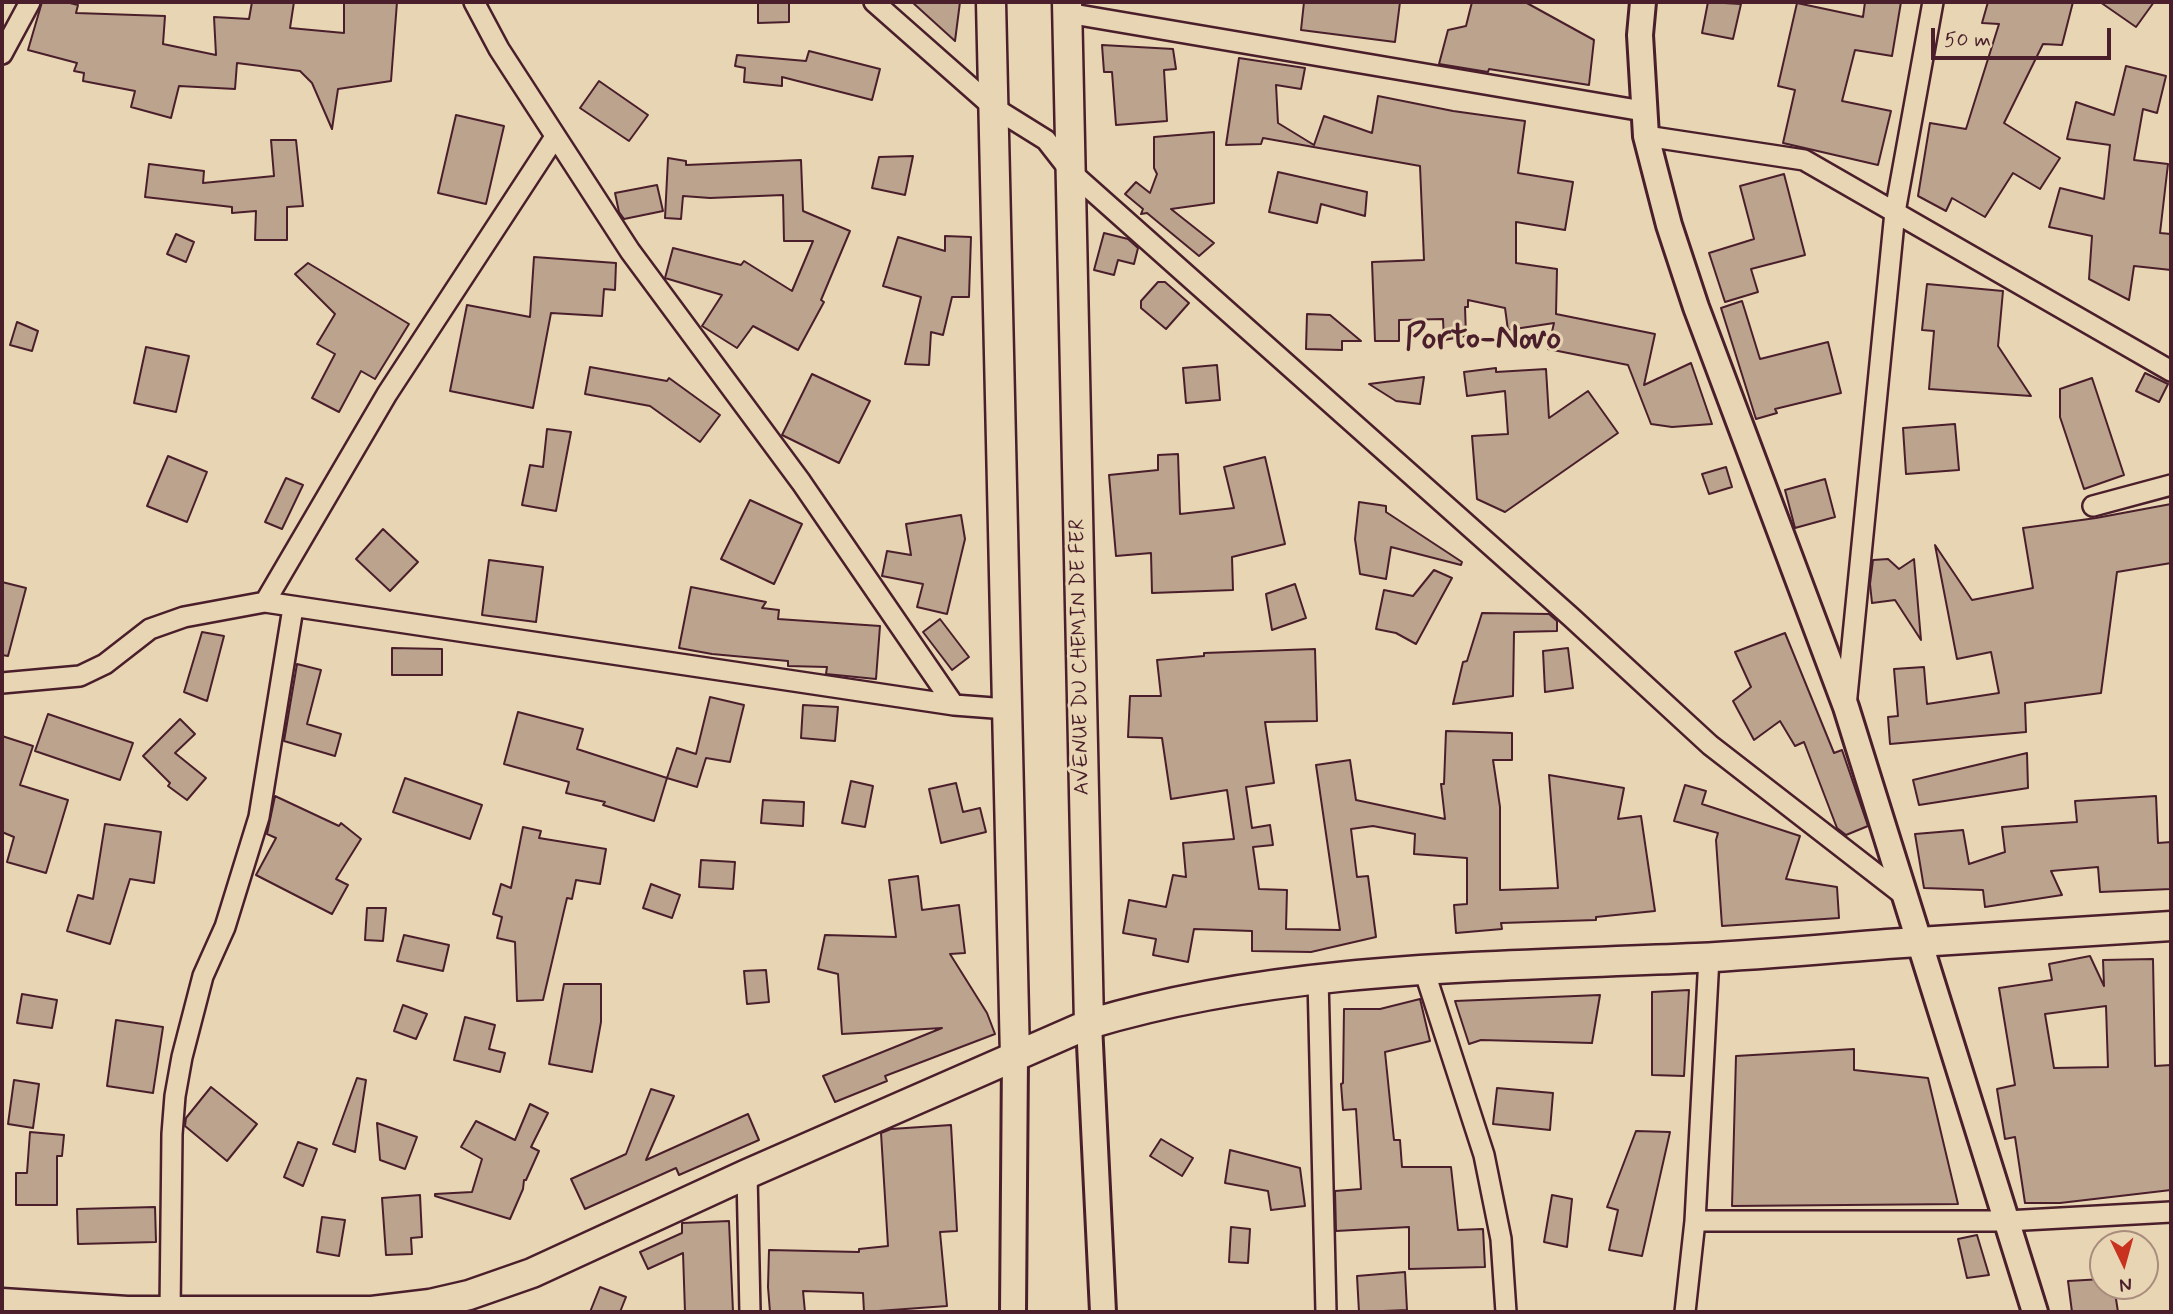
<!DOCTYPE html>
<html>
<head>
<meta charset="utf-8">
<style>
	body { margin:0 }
	#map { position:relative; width:2173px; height:1314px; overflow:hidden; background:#e8d5b3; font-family:Mynerve,sans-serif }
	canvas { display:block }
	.frame { position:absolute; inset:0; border:4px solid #4a1f2b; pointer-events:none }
	.north { position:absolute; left:2089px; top:1230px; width:70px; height:70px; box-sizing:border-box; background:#e8d5b3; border:2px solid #a98c7d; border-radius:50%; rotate:175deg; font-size:19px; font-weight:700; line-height:28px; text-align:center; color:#4a1f2b }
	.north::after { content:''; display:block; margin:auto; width:24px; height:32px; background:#c8321e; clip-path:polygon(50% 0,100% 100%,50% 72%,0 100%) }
	.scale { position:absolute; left:1931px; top:28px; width:180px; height:32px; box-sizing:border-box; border:4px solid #4a1f2b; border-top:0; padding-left:9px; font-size:21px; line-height:24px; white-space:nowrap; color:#4a1f2b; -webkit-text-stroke:5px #e8d5b3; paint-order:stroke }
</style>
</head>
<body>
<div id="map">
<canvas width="2173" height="1314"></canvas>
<div class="frame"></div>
<div class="north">N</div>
<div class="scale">50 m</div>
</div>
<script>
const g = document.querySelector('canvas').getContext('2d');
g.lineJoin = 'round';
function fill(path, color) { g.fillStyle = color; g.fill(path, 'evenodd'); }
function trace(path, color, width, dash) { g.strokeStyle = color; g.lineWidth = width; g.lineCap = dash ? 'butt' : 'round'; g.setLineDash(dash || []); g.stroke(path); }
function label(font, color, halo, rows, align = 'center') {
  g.font = font + ' Mynerve,sans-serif'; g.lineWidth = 6; g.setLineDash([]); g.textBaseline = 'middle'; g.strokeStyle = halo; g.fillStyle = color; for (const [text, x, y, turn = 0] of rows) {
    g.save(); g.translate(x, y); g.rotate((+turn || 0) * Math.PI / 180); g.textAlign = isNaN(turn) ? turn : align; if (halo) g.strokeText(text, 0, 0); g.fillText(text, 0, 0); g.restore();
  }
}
const building = new Path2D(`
	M 42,2 L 66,2 L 78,5 L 76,13 L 165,16 L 163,44 L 216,55 L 214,17 L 249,19 L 252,2 L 294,2 L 290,28 L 344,33 L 344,2 L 397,2 L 391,81 L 338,89 L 332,129 L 312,83 L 300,71 L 237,63 L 235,89 L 179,86 L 171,118 L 131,107 L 135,91 L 83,81 L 84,73 L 74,71 L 77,63 L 28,50 Z
	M 758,2 L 789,2 L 789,22 L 758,23 Z
	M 912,2 L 960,2 L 955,41 Z
	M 1304,2 L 1400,2 L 1395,42 L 1301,30 Z
	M 1472,2 L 1525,2 L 1594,40 L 1589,85 L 1489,69 L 1488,72 L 1439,64 L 1448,30 L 1466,26 Z
	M 1708,2 L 1741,4 L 1733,39 L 1702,33 Z
	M 1865,2 L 1901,2 L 1892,56 L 1855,50 L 1842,101 L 1891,111 L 1878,165 L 1783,143 L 1795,90 L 1778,86 L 1797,3 L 1863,17 Z
	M 1988,2 L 2073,2 L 2062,45 L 2043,44 L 2004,123 L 2060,158 L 2040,189 L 2013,173 L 1985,217 L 1952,198 L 1946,211 L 1918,196 L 1930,123 L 1966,129 L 1999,24 L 1982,23 Z
	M 2100,2 L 2154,2 L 2136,27 Z
	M 1102,45 L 1173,49 L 1176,69 L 1164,70 L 1167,121 L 1116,125 L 1112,72 L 1104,72 Z
	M 809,51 L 880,69 L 872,100 L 782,77 L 782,86 L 744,82 L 745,68 L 735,66 L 737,55 L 806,61 Z
	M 1239,58 L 1305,68 L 1301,89 L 1276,85 L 1278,123 L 1314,145 L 1324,116 L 1372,133 L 1378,96 L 1453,111 L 1525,121 L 1518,173 L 1573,182 L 1565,230 L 1516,222 L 1516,263 L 1557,269 L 1556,314 L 1655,334 L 1644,385 L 1691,363 L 1712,424 L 1672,427 L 1651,424 L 1628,365 L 1548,349 L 1554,323 L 1508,330 L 1505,308 L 1468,300 L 1468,307 L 1465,307 L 1466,336 L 1444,340 L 1443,319 L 1399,320 L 1399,341 L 1375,341 L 1372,262 L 1424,260 L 1420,166 L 1263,138 L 1261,144 L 1226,145 Z
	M 2126,66 L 2166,76 L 2157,113 L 2143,109 L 2134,160 L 2168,164 L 2160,233 L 2171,234 L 2171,270 L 2134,266 L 2129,300 L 2089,279 L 2092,236 L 2049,227 L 2060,188 L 2104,199 L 2110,145 L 2067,139 L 2076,102 L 2114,115 Z
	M 599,81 L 648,115 L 629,141 L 580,108 Z
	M 456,115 L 504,126 L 486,204 L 438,193 Z
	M 1214,132 L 1214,203 L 1171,209 L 1214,243 L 1199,256 L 1147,213 L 1141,214 L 1143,209 L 1125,194 L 1136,182 L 1150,193 L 1157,174 L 1154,168 L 1154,137 Z
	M 271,140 L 296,140 L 303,206 L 287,207 L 287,240 L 255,240 L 256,211 L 232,213 L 232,207 L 145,197 L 149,164 L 204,171 L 203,183 L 274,176 Z
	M 913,156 L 905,195 L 872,188 L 879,157 Z
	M 668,158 L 686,161 L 686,165 L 801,160 L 803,211 L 850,231 L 821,300 L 824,302 L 798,350 L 753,326 L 737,348 L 702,326 L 722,295 L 665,278 L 673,248 L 741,265 L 744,261 L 792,291 L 813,241 L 784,241 L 783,195 L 710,198 L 683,196 L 681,219 L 665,218 Z
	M 1278,172 L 1367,192 L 1365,216 L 1321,204 L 1317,223 L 1269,212 Z
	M 1784,174 L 1805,255 L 1751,269 L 1758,292 L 1725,302 L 1709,253 L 1754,239 L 1740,186 Z
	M 657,185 L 663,211 L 624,219 L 619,212 L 615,193 Z
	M 1104,233 L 1128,239 L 1138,248 L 1134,264 L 1118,260 L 1114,275 L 1094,270 Z
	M 176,234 L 194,242 L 186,262 L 167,254 Z
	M 945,236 L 971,237 L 969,297 L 952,297 L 943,335 L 931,332 L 929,365 L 905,364 L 921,297 L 883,286 L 898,237 L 945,251 Z
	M 534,257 L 616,263 L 615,290 L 604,289 L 602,316 L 551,313 L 533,408 L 450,391 L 467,305 L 530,317 Z
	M 308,263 L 409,324 L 375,379 L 361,371 L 339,412 L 312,398 L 335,354 L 317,344 L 335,314 L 295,274 Z
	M 1158,282 L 1165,282 L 1189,303 L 1166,329 L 1141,308 L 1141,301 Z
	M 1927,284 L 2003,291 L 1998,346 L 2031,396 L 1929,389 L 1934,331 L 1922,330 Z
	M 1742,301 L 1760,359 L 1828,342 L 1841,393 L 1775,409 L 1777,413 L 1756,419 L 1721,308 Z
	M 1307,314 L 1330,315 L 1361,341 L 1342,341 L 1342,350 L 1306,349 Z
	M 17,322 L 38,331 L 32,351 L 10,345 Z
	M 146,347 L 189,356 L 176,412 L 134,403 Z
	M 1217,365 L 1220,400 L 1186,403 L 1183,368 Z
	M 590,367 L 667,381 L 669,378 L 720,415 L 700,442 L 650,406 L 585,394 Z
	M 1496,368 L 1496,372 L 1546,369 L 1549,418 L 1588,391 L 1618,433 L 1505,512 L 1477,499 L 1472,436 L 1508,434 L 1505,391 L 1467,396 L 1464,372 Z
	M 2145,373 L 2168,384 L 2159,402 L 2136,391 Z
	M 812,374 L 870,401 L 839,463 L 782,435 Z
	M 1424,377 L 1420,404 L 1396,401 L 1369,384 Z
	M 2092,378 L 2124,475 L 2084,489 L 2060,417 L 2060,389 Z
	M 1955,424 L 1959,470 L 1906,474 L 1903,428 Z
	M 547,429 L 571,432 L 556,511 L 522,505 L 530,465 L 543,467 Z
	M 1178,454 L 1180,514 L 1234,508 L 1224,467 L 1265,457 L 1285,544 L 1232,557 L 1233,590 L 1152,593 L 1151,553 L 1116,556 L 1109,475 L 1158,470 L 1158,455 Z
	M 168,456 L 207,472 L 187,522 L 147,506 Z
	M 1726,467 L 1732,487 L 1709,494 L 1702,474 Z
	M 286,478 L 303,485 L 282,529 L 265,522 Z
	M 1825,479 L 1835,517 L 1795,528 L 1785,490 Z
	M 750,500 L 802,524 L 774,584 L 721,559 Z
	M 1359,502 L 1386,506 L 1386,512 L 1462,562 L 1461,565 L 1391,547 L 1386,579 L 1360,574 L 1355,539 Z
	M 2171,504 L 2171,563 L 2117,572 L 2101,693 L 2025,703 L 2026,732 L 1890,744 L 1888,717 L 1898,716 L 1894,669 L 1924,667 L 1927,704 L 1999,693 L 1991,652 L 1957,659 L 1935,545 L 1972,600 L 2033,588 L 2023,528 L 2096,518 Z
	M 961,515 L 965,539 L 947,614 L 917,607 L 923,584 L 882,576 L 887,551 L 911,555 L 906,524 Z
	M 383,529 L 418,562 L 390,591 L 356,559 Z
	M 1888,559 L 1899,569 L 1914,559 L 1921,640 L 1895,600 L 1872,603 L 1870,584 L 1873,560 Z
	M 489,560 L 543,567 L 536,622 L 482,615 Z
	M 1434,570 L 1452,578 L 1416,644 L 1396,633 L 1376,629 L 1384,590 L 1413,596 Z
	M 2,582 L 26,588 L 8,656 L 2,655 Z
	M 1295,584 L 1306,618 L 1272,630 L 1266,594 Z
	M 691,587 L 766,602 L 762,608 L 779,610 L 778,619 L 880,626 L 876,679 L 826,674 L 827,667 L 788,666 L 788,661 L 712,654 L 679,648 Z
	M 1482,613 L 1549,614 L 1557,621 L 1557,631 L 1514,632 L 1513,696 L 1453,704 L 1463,662 L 1467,661 Z
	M 940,619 L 969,657 L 952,670 L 923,632 Z
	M 202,632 L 224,636 L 207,701 L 184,692 Z
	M 1785,633 L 1834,753 L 1842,750 L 1868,826 L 1846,835 L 1837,828 L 1804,742 L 1795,746 L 1780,721 L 1754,740 L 1733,701 L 1751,687 L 1735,652 Z
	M 392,648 L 442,649 L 442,675 L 392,675 Z
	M 1568,648 L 1573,688 L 1545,692 L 1543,651 Z
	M 1315,649 L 1317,721 L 1265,722 L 1274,783 L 1246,787 L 1252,828 L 1270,825 L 1273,845 L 1253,847 L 1259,889 L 1287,890 L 1286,929 L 1340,930 L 1316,765 L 1350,760 L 1356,800 L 1445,819 L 1441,784 L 1444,784 L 1446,731 L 1512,733 L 1512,760 L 1493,760 L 1500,807 L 1500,890 L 1558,888 L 1549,775 L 1624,788 L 1618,819 L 1641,816 L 1655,911 L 1596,917 L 1596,920 L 1501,923 L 1502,929 L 1456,933 L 1454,905 L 1467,904 L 1467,858 L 1414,854 L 1415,834 L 1373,826 L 1351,829 L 1357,877 L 1368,876 L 1376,937 L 1311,952 L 1252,951 L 1252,931 L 1194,929 L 1188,962 L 1153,955 L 1156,939 L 1123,933 L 1129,900 L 1166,907 L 1173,875 L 1186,877 L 1183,843 L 1234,839 L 1227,790 L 1171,799 L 1162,738 L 1128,737 L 1130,696 L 1161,696 L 1157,660 L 1204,656 L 1204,653 Z
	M 297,664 L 321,670 L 307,724 L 341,734 L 335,756 L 284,741 Z
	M 710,697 L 744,705 L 730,762 L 706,758 L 697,787 L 667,778 L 677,748 L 696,754 Z
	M 803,705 L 838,707 L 835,741 L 801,738 Z
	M 518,712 L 583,729 L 577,749 L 667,778 L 654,821 L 603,805 L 605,802 L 566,793 L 569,782 L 504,764 Z
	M 48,714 L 133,743 L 120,780 L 35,751 Z
	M 180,719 L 195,734 L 175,753 L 206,778 L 187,800 L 168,786 L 170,783 L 143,756 Z
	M 2,736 L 33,746 L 20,785 L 68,800 L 46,873 L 7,862 L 14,837 L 2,832 Z
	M 2027,753 L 2028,788 L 1919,805 L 1913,780 Z
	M 405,778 L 482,805 L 470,839 L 393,812 Z
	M 851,781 L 873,786 L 865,827 L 842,823 Z
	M 956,783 L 963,812 L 980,808 L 986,832 L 941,843 L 929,789 Z
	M 1685,785 L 1706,791 L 1702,804 L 1800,836 L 1786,879 L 1837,887 L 1839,918 L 1722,926 L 1716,840 L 1718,833 L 1674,821 Z
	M 275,796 L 339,826 L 341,823 L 361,839 L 336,879 L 348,885 L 332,914 L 256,875 L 276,838 L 267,834 Z
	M 2156,796 L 2158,843 L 2171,842 L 2171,889 L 2100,892 L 2098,867 L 2051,871 L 2062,895 L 1985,907 L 1983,890 L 1924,888 L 1915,834 L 1963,830 L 1969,864 L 2005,852 L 2002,827 L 2077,822 L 2075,801 Z
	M 763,800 L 804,802 L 803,826 L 761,823 Z
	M 105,824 L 161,832 L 154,883 L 130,879 L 110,944 L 67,931 L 78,895 L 93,899 Z
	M 523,827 L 541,831 L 539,838 L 606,849 L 600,884 L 576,880 L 572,899 L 567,898 L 543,1000 L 517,1001 L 515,942 L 497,938 L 502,917 L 493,914 L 501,884 L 511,888 Z
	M 701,860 L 735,862 L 733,889 L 699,887 Z
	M 918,876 L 922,910 L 959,905 L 965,953 L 950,954 L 987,1013 L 995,1034 L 885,1076 L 887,1081 L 835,1102 L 823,1076 L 942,1028 L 842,1034 L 838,974 L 818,969 L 825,935 L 896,937 L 889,880 Z
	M 651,884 L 680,895 L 672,918 L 643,908 Z
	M 367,908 L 386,908 L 383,941 L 365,940 Z
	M 404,935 L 449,945 L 443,971 L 397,961 Z
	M 2090,956 L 2104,986 L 2103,960 L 2153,959 L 2155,1066 L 2171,1065 L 2171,1190 L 2060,1203 L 2025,1203 L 2015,1137 L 2005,1139 L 1997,1089 L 2015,1085 L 1999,988 L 2052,980 L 2049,964 ZM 2106,1006 L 2108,1067 L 2054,1068 L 2045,1014 Z
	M 766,970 L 769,1002 L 747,1004 L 744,971 Z
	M 564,984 L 601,984 L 601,1022 L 592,1072 L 549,1064 Z
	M 1689,990 L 1684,1076 L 1652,1075 L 1652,992 Z
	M 22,994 L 57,1000 L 52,1028 L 17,1023 Z
	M 1600,995 L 1592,1043 L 1481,1040 L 1469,1044 L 1455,1001 Z
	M 1420,999 L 1430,1041 L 1385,1052 L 1394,1140 L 1400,1140 L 1402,1167 L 1451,1167 L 1458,1230 L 1483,1229 L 1485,1267 L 1409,1269 L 1409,1227 L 1336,1231 L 1335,1191 L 1361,1189 L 1356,1109 L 1343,1110 L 1341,1084 L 1343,1083 L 1344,1009 L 1380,1009 Z
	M 403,1005 L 427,1014 L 416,1039 L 394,1031 Z
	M 465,1017 L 495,1025 L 489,1049 L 505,1053 L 500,1072 L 454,1060 Z
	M 116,1020 L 163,1027 L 153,1093 L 107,1086 Z
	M 1854,1049 L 1854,1070 L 1928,1078 L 1958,1204 L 1732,1206 L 1736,1056 Z
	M 357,1078 L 366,1080 L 355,1152 L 333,1144 Z
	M 14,1080 L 39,1084 L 33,1128 L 8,1124 Z
	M 211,1087 L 257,1124 L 227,1161 L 185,1126 L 186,1118 Z
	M 1497,1088 L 1553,1093 L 1550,1130 L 1493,1124 Z
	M 651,1089 L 674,1096 L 646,1160 L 748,1114 L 759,1140 L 679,1175 L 676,1168 L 585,1209 L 571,1179 L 626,1154 Z
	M 530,1104 L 548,1113 L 531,1147 L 539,1151 L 526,1180 L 524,1180 L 523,1189 L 510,1219 L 435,1196 L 435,1194 L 472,1192 L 482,1159 L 461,1147 L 476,1121 L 515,1140 Z
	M 377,1123 L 417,1137 L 405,1169 L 380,1160 Z
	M 951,1125 L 957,1231 L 940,1232 L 947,1306 L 864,1312 L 863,1293 L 803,1291 L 805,1312 L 770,1312 L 768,1287 L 769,1250 L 859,1252 L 859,1249 L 888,1246 L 881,1133 L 891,1129 Z
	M 1636,1131 L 1670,1132 L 1642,1256 L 1609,1250 L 1618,1210 L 1607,1207 Z
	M 30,1132 L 64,1135 L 62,1156 L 57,1156 L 57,1205 L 16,1205 L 16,1173 L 27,1173 Z
	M 1161,1139 L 1193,1158 L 1182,1176 L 1150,1156 Z
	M 298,1142 L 317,1149 L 303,1186 L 284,1177 Z
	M 1230,1150 L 1300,1168 L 1305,1206 L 1271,1210 L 1268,1191 L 1225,1183 Z
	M 420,1195 L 422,1237 L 411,1238 L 412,1254 L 386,1255 L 382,1198 Z
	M 1552,1195 L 1572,1199 L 1567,1247 L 1544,1242 Z
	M 155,1207 L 156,1242 L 78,1244 L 77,1209 Z
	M 322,1217 L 345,1220 L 339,1256 L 317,1252 Z
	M 729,1221 L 733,1312 L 685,1312 L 683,1253 L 648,1269 L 640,1252 L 682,1233 L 682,1223 Z
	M 1231,1227 L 1250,1229 L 1248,1263 L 1229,1262 Z
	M 1977,1235 L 1989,1275 L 1967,1278 L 1958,1239 Z
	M 1405,1272 L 1407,1310 L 1359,1312 L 1357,1276 Z
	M 2103,1279 L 2103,1286 L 2114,1286 L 2118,1312 L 2072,1312 L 2068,1281 Z
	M 600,1287 L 626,1297 L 620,1312 L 590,1312 Z`);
const minor = new Path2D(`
	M 474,2 L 499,49 L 630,251 L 801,482 L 954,705 L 1007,709
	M 874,2 L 993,107 L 1046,140 L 1071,172 L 1571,617 L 1710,745 L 1906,897
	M 1067,13 L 1643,111
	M 2,54 L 30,2
	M 1646,136 L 1804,160 L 2171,371
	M 2093,506 L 2171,485
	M 265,602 L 387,394 L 555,137
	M 2,683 L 80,676 L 105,664 L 150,629 L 184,617 L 265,602 L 954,705
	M 1846,706 L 1895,212 L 1933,2
	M 1424,970 L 1484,1155 L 1501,1239 L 1506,1312
	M 1318,978 L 1326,1312
	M 747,1174 L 750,1312
	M 1695,1221 L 2006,1221 L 2171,1212
	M 170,1312 L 172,1134 L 175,1096 L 182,1057 L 203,976 L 225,927 L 259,817 L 293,608
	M 1685,1312 L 1695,1221 L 1709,957`);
const tertiary = new Path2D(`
	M 1643,2 L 1640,35 L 1646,136 L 1669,225 L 1696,307 L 1846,707 L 2035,1312
	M 1089,1024 L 1103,1312
	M 1013,1312 L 1015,1057`);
const secondary = new Path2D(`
	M 991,2 L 1015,1057
	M 1067,2 L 1089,1024
	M 2,1303 L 127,1311 L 372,1311 L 430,1304 L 469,1295 L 532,1273 L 747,1174 L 1089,1024 C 1285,965 1494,967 1696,958 C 1760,955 1824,949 1887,944 C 1982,938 2077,932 2171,926`);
const streetNames = [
	["AVENUE DU CHEMIN DE FER",1081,657,-91]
];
const townNames = [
	["Porto-Novo",1483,341]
];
fill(building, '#bba38d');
trace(building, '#4a1f2b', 2);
trace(minor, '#4a1f2b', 24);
trace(tertiary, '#4a1f2b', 30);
trace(secondary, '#4a1f2b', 33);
trace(minor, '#e8d5b3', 19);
trace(tertiary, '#e8d5b3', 24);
trace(secondary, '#e8d5b3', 28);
label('21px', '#4a1f2b', '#e8d5b3', streetNames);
label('bold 35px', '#4a1f2b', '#e8d5b3', townNames);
</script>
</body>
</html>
